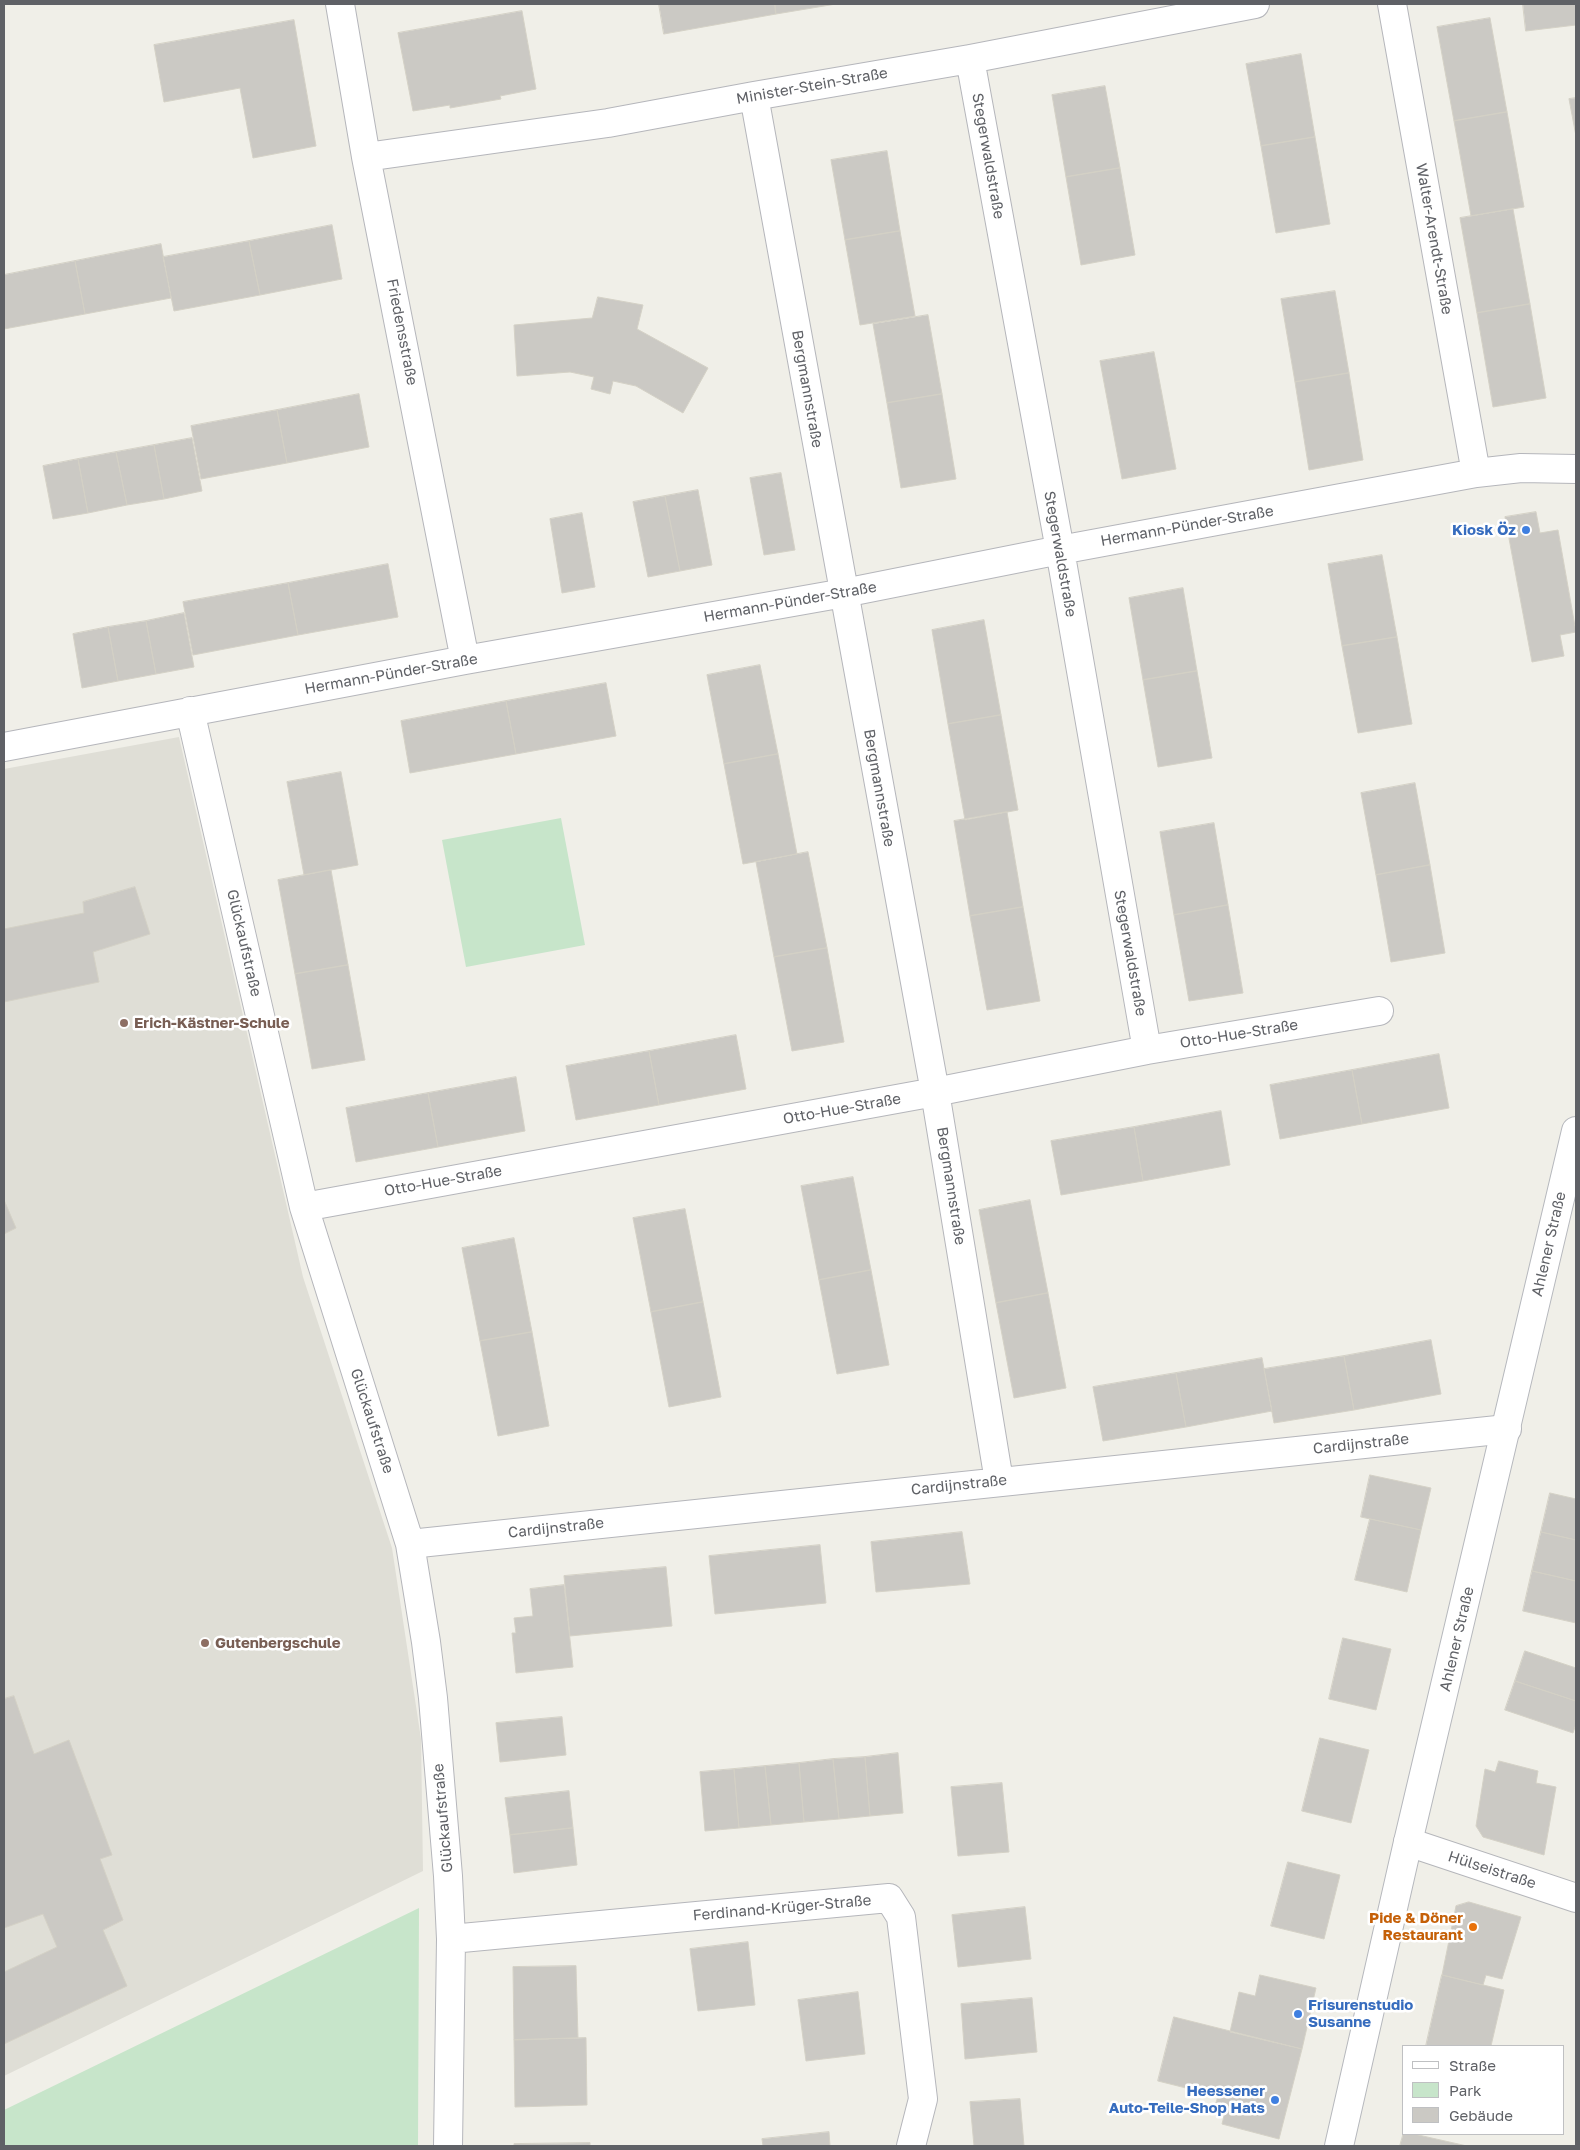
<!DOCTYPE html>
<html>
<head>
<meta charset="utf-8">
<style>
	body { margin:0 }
	#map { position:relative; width:1580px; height:2150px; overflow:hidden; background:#f0efe8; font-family:"Golos Text",sans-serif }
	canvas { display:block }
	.frame { position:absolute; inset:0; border:5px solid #5f6166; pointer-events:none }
	.legend { position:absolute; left:1402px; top:2045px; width:162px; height:90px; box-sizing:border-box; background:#fff; border:1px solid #bfc0c2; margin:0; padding:6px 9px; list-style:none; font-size:15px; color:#5f6166 }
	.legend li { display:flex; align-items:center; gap:10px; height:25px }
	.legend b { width:25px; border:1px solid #bfc0c2 }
</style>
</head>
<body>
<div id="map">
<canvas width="1580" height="2150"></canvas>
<div class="frame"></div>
<ul class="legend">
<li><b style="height:6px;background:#fff"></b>Straße</li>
<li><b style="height:14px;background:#c7e5ca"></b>Park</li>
<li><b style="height:14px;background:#cbc9c4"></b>Gebäude</li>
</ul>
</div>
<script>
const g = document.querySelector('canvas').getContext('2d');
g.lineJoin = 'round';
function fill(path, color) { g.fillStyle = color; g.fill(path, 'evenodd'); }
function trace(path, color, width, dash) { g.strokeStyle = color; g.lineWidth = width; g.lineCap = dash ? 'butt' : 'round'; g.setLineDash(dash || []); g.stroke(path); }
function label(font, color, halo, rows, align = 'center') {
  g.font = font + ' "Golos Text",sans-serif'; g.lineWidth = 5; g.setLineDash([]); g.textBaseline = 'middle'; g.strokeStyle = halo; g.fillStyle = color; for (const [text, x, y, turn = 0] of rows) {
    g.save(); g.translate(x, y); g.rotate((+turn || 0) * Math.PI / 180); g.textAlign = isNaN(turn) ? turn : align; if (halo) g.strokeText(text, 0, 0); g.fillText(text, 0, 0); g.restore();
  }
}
const education = new Path2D(`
	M 179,737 L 303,1277 L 392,1548 L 421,1739 L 423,1871 L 4,2076 L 4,769 Z`);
const green = new Path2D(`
	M 561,818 L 585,945 L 466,967 L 442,840 Z
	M 419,1908 L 418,2146 L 4,2146 L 4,2110 Z`);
const building = new Path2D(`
	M 659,4 L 775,4 L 776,14 L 664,34 Z
	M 775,4 L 836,4 L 776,14 Z
	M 1523,4 L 1576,4 L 1576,25 L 1526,31 Z
	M 522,11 L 536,89 L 500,96 L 501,99 L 450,108 L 450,105 L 413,111 L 398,33 Z
	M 1490,18 L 1507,112 L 1454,121 L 1437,27 Z
	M 294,20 L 316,146 L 253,158 L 240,88 L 164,102 L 154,45 Z
	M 1301,54 L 1315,137 L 1261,146 L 1246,64 Z
	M 1105,86 L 1120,168 L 1066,177 L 1052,95 Z
	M 1576,98 L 1576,136 L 1569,99 Z
	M 1507,112 L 1524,207 L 1471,216 L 1454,121 Z
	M 1315,137 L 1330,224 L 1276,233 L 1261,146 Z
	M 887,151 L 900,231 L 845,240 L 831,160 Z
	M 1120,168 L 1135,255 L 1081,265 L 1066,177 Z
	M 1513,209 L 1530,304 L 1477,313 L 1460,218 Z
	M 332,225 L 342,279 L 260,295 L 249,241 Z
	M 900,231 L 915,316 L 860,325 L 845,240 Z
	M 249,241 L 260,295 L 174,311 L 163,257 Z
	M 161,244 L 171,298 L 85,314 L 75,261 Z
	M 75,261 L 85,314 L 4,329 L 4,275 Z
	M 1335,291 L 1349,373 L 1295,382 L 1281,299 Z
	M 598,297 L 643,305 L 637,329 L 708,368 L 683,413 L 636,386 L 613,381 L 610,394 L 591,389 L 594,377 L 570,372 L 517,376 L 514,325 L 592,318 Z
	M 1530,304 L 1546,398 L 1493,407 L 1477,313 Z
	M 928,315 L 942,394 L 887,403 L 873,324 Z
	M 1154,352 L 1176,469 L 1122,479 L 1100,361 Z
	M 1349,373 L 1363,460 L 1309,470 L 1295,382 Z
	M 359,394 L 369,447 L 287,463 L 277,410 Z
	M 942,394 L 956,479 L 901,488 L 887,403 Z
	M 277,410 L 287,463 L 201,479 L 191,426 Z
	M 192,438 L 202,491 L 164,499 L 154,445 Z
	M 154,445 L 164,499 L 127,505 L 116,452 Z
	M 116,452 L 127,505 L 88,513 L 78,459 Z
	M 78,459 L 88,513 L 53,519 L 43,466 Z
	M 781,473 L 795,550 L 764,555 L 750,478 Z
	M 698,490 L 712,565 L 680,571 L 665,496 Z
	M 665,496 L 680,571 L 648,577 L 633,502 Z
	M 1536,512 L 1540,533 L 1558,530 L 1576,632 L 1560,635 L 1564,656 L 1532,662 L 1505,517 Z
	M 582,513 L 595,587 L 562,593 L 550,519 Z
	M 1382,555 L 1397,637 L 1342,646 L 1328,564 Z
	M 388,564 L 398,617 L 298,635 L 288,583 Z
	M 288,583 L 298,635 L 193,655 L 183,602 Z
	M 1183,588 L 1197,671 L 1143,680 L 1129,598 Z
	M 184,613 L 194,667 L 156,674 L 146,621 Z
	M 984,620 L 1001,715 L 948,724 L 932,630 Z
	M 146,621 L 156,674 L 118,681 L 108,627 Z
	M 108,627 L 118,681 L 82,688 L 73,634 Z
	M 1397,637 L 1412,724 L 1358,733 L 1342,646 Z
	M 760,665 L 778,754 L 724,764 L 707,675 Z
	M 1197,671 L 1212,758 L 1158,767 L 1143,680 Z
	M 606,683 L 616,736 L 516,754 L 506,701 Z
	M 506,701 L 516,754 L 410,773 L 401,721 Z
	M 1001,715 L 1018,810 L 965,820 L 948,724 Z
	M 778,754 L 797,854 L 743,864 L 724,764 Z
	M 341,772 L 358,865 L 304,875 L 287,782 Z
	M 1415,783 L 1430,865 L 1376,875 L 1361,793 Z
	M 1007,812 L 1023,907 L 970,916 L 954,821 Z
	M 1214,823 L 1228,905 L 1174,915 L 1160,832 Z
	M 808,852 L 827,948 L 774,957 L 756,862 Z
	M 1430,865 L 1445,953 L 1391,962 L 1376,875 Z
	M 331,870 L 348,965 L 295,974 L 278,880 Z
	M 135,887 L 150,934 L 93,952 L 99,982 L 4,1002 L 4,929 L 84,913 L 83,902 Z
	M 1228,905 L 1243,993 L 1189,1001 L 1174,915 Z
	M 1023,907 L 1040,1001 L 987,1010 L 970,916 Z
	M 827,948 L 844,1042 L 792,1051 L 774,957 Z
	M 348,965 L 365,1060 L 312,1069 L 295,974 Z
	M 736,1035 L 746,1089 L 659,1105 L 649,1051 Z
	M 649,1051 L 659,1105 L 576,1120 L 566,1066 Z
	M 1439,1054 L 1449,1108 L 1362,1124 L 1352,1070 Z
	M 1352,1070 L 1362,1124 L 1280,1139 L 1270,1085 Z
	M 516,1077 L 525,1131 L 438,1147 L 428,1093 Z
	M 428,1093 L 438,1147 L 356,1162 L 346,1108 Z
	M 1221,1111 L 1230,1165 L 1143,1181 L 1134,1127 Z
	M 1134,1127 L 1143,1181 L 1061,1195 L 1051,1141 Z
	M 853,1177 L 871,1270 L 819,1280 L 801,1186 Z
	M 4,1200 L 16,1228 L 4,1234 Z
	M 1030,1200 L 1048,1293 L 996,1303 L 979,1210 Z
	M 685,1209 L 703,1302 L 651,1312 L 633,1218 Z
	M 514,1238 L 532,1332 L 480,1341 L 462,1248 Z
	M 871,1270 L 889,1365 L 837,1374 L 819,1280 Z
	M 1048,1293 L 1066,1388 L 1014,1398 L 996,1303 Z
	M 703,1302 L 721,1397 L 669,1407 L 651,1312 Z
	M 532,1332 L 549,1426 L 498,1436 L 480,1341 Z
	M 1431,1340 L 1441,1394 L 1354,1410 L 1344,1356 Z
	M 1344,1356 L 1354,1410 L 1274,1423 L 1264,1369 Z
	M 1262,1358 L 1272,1411 L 1186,1427 L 1176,1373 Z
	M 1176,1373 L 1186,1427 L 1103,1441 L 1093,1387 Z
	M 1370,1475 L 1431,1488 L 1421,1530 L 1361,1517 Z
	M 1550,1493 L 1576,1499 L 1576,1540 L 1541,1532 Z
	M 1370,1519 L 1421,1530 L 1407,1592 L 1355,1580 Z
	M 962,1532 L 970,1584 L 876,1592 L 871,1542 Z
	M 1541,1532 L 1576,1540 L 1576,1581 L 1532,1571 Z
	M 820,1545 L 826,1603 L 715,1614 L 709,1556 Z
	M 666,1567 L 672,1626 L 570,1636 L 564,1576 Z
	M 1532,1571 L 1576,1581 L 1576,1623 L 1523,1611 Z
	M 564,1585 L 573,1667 L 516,1673 L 512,1633 L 516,1633 L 514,1618 L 533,1616 L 530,1589 Z
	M 1343,1638 L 1391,1649 L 1376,1710 L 1329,1699 Z
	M 1525,1651 L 1576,1668 L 1576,1701 L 1515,1681 Z
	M 1515,1681 L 1576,1701 L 1576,1724 L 1573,1733 L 1505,1710 Z
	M 14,1696 L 34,1754 L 69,1740 L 112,1855 L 100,1859 L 123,1920 L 103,1930 L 127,1986 L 4,2044 L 4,1972 L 57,1947 L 43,1914 L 4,1928 L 4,1699 Z
	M 562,1717 L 566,1755 L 500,1762 L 496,1723 Z
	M 1320,1738 L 1369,1750 L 1351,1823 L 1302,1811 Z
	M 898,1753 L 903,1813 L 870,1816 L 865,1757 Z
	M 865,1757 L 870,1816 L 839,1819 L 833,1759 Z
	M 833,1759 L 839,1819 L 804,1822 L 799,1763 Z
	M 1499,1761 L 1538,1771 L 1536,1783 L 1556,1787 L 1544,1855 L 1483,1837 L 1476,1826 L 1485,1769 L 1495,1772 Z
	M 799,1763 L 804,1822 L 771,1825 L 765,1766 Z
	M 765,1766 L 771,1825 L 739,1828 L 734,1769 Z
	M 734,1769 L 739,1828 L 705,1831 L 700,1772 Z
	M 1002,1783 L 1009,1852 L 958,1856 L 951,1787 Z
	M 569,1791 L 573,1828 L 510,1835 L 505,1798 Z
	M 573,1828 L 577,1865 L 514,1873 L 510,1835 Z
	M 1288,1862 L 1340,1875 L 1324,1939 L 1271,1926 Z
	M 1469,1902 L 1521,1917 L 1502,1979 L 1486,1975 L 1483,1985 L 1442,1975 L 1456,1906 Z
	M 1025,1907 L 1031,1959 L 958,1967 L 952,1915 Z
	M 748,1942 L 755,2005 L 698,2011 L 690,1949 Z
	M 576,1966 L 578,2038 L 514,2040 L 513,1967 Z
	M 1260,1975 L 1316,1988 L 1302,2049 L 1230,2032 L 1239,1992 L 1255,1996 Z
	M 1442,1975 L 1504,1990 L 1491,2046 L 1426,2046 Z
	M 858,1992 L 865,2054 L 806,2061 L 798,2000 Z
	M 1032,1998 L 1037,2052 L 965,2059 L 961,2004 Z
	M 1174,2017 L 1302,2049 L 1279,2139 L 1222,2124 L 1226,2108 L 1215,2106 L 1218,2096 L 1158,2081 Z
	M 586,2038 L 587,2105 L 515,2107 L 514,2040 Z
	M 1020,2099 L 1024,2146 L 974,2146 L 970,2102 Z
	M 1404,2131 L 1404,2134 L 1414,2134 L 1467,2146 L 1400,2146 Z
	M 829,2132 L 830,2146 L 763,2146 L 762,2139 Z
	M 590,2143 L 590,2146 L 514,2146 L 514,2144 Z`);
const minor = new Path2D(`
	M 340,4 L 366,157 L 465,660
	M 1392,4 L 1476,473
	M 970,59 L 1060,550 L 1147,1050
	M 754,96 L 935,1092 L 999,1481
	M 366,157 L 608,123 L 754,96 L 970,59 L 1255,4
	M 190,711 L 304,1207 L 410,1544 L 426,1642 L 433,1698 L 448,1876 L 451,1939 L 448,2146
	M 4,747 L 465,660 L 844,593 L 1060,550 L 1476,473 L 1521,468 L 1576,469
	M 304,1207 L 935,1092 L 1147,1050 L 1379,1011
	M 410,1544 L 1507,1429
	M 1408,1842 L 1576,1898
	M 451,1939 L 889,1898 L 901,1917 L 923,2099 L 911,2146`);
const secondary = new Path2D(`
	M 1339,2146 L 1408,1842 L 1576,1131`);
const markers = [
	[1526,530,5,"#3f7fe0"],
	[124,1023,5,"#8d6e63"],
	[205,1643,5,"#8d6e63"],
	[1473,1927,5,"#e8710a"],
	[1298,2014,5,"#3f7fe0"],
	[1275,2100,5,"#3f7fe0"]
];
const streetNames = [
	["Minister-Stein-Straße",812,86,-10],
	["Stegerwaldstraße",988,156,80],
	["Walter-Arendt-Straße",1434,239,80],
	["Friedensstraße",402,332,79],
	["Bergmannstraße",807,389,80],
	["Hermann-Pünder-Straße",1187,526,-10],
	["Stegerwaldstraße",1060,554,80],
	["Hermann-Pünder-Straße",790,602,-10],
	["Hermann-Pünder-Straße",391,674,-10],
	["Bergmannstraße",879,788,80],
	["Glückaufstraße",244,943,77],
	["Stegerwaldstraße",1130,953,80],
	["Otto-Hue-Straße",1239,1034,-9],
	["Otto-Hue-Straße",842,1109,-10],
	["Otto-Hue-Straße",443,1181,-10],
	["Bergmannstraße",951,1186,81],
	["Ahlener Straße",1549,1244,-77],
	["Glückaufstraße",372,1421,72],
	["Cardijnstraße",1361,1444,-6],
	["Cardijnstraße",959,1485,-6],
	["Cardijnstraße",556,1528,-6],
	["Ahlener Straße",1457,1639,-77],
	["Glückaufstraße",443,1818,-95],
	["Hülseistraße",1492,1870,18],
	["Ferdinand-Krüger-Straße",782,1908,-5]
];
const shopNames = [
	["Kiosk Öz",1516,530],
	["Frisurenstudio",1308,2005,"left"],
	["Susanne",1308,2022,"left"],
	["Heessener",1265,2091],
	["Auto-Teile-Shop Hats",1265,2108]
];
const educationNames = [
	["Erich-Kästner-Schule",134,1023],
	["Gutenbergschule",215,1643]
];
const foodNames = [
	["Pide & Döner",1463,1918],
	["Restaurant",1463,1935]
];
fill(education, '#dfded6');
fill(green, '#c7e5ca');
fill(building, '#cbc9c4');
trace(building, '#d4d1c6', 1);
trace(minor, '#b5b6bb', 30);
trace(secondary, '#b6b8bd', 30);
trace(minor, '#fff', 28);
trace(secondary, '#fff', 28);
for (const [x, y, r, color] of markers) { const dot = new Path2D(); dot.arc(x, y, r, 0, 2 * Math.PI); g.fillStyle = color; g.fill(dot); trace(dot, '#fff', 2); }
label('15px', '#5f6166', '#fff', streetNames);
label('bold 15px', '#366cbe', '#fff', shopNames, 'right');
label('bold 15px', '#785e54', '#fff', educationNames, 'left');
label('bold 15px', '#c56008', '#fff', foodNames, 'right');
</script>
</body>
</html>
